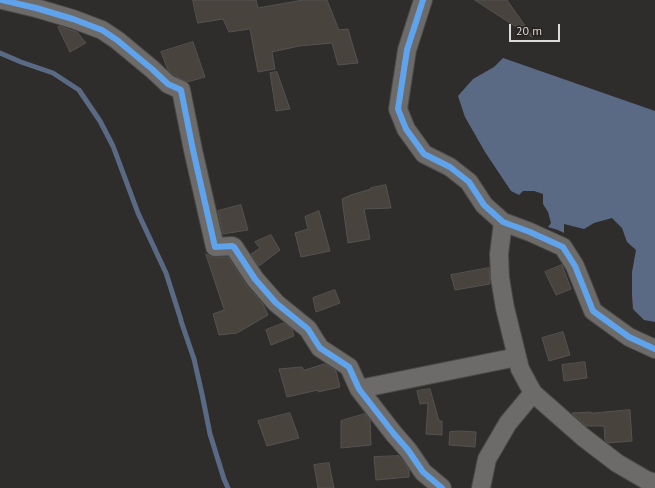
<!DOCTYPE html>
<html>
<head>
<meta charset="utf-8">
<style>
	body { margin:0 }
	#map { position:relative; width:655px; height:488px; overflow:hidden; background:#2f2d2b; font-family:"PT Sans",sans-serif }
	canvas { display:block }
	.scale { position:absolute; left:509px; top:24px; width:51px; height:18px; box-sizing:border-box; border:2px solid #dddbd9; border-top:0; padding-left:5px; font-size:12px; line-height:14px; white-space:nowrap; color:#dddbd9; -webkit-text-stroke:3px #262320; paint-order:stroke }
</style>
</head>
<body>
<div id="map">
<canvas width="655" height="488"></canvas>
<div class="scale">20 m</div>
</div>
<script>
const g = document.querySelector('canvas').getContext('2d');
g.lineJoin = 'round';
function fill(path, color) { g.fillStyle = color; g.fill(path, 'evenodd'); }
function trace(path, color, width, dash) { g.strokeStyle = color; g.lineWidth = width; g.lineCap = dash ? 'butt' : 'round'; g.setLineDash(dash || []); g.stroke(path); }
const water = new Path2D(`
	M 503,58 L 655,111 L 655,322 L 644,320 L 633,309 L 632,295 L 632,272 L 636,250 L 627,242 L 622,228 L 612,218 L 594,223 L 584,229 L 564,224 L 564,233 L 558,230 L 548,227 L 551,223 L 548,212 L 543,204 L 543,194 L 534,191 L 523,191 L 519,195 L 511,191 L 485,152 L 465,117 L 458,96 L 473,79 L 494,67 Z`);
const stream = new Path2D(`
	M 0,53 L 21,62 L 53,73 L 79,90 L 100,121 L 113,146 L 138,213 L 166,273 L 181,320 L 181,321 L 194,359 L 202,394 L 210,434 L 224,479 L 228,488`);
const building = new Path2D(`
	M 193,0 L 256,0 L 258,8 L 303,0 L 327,0 L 339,30 L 348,29 L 358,63 L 338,65 L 332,43 L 299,46 L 272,52 L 275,69 L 258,72 L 250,29 L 229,32 L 223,19 L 198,23 Z
	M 475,0 L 507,0 L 533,37 L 532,37 Z
	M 60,26 L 77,32 L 86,43 L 70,52 L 58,27 Z
	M 193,42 L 205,77 L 187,82 L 174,75 L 168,70 L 161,52 Z
	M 277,72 L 290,109 L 276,111 L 270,73 Z
	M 386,185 L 391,208 L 364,209 L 370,239 L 348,243 L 342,199 L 351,195 L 371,189 L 371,188 Z
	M 241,205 L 248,230 L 223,234 L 218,211 Z
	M 319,211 L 330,251 L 301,257 L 295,233 L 308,229 L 305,217 Z
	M 271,235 L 280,250 L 259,266 L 251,254 L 260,248 L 255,242 Z
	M 206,254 L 211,257 L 228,257 L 246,285 L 263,304 L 268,315 L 237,333 L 219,335 L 213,314 L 224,310 Z
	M 562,265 L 571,289 L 556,295 L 545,272 Z
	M 489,268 L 490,284 L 455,290 L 451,275 Z
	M 335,290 L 340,303 L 316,312 L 313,298 Z
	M 284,323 L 292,329 L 294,336 L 271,345 L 266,330 Z
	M 563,332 L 570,355 L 549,361 L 542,338 Z
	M 585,362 L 587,378 L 564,381 L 562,365 Z
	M 325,364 L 336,371 L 340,387 L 318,392 L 318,390 L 287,397 L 279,369 L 302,367 L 304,370 Z
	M 430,389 L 439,421 L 442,421 L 442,435 L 426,434 L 428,403 L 420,404 L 417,391 Z
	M 630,410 L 632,441 L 608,443 L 605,440 L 604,426 L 586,426 L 572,413 L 591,412 L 591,413 Z
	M 290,413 L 299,438 L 267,446 L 258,421 Z
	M 365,414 L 370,420 L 371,445 L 341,448 L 341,421 Z
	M 461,431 L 476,432 L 475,447 L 449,445 L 450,432 Z
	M 399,456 L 409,470 L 409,477 L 376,480 L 374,457 Z
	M 329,463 L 334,488 L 318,488 L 314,465 Z`);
const minor = new Path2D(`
	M 2,0 L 36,8 L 73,19 L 102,30 L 117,40 L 152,69 L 168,84 L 181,90 L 193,150 L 215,247 L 232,246 L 234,247 L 255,279 L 276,303 L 308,329 L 320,348 L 349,367 L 359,389 L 394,434 L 408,450 L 423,472 L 442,488
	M 423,0 L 407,50 L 398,109 L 406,129 L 424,154 L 450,167 L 469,182 L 484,205 L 503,222 L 530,232 L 563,247 L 575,266 L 593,311 L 629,337 L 655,349
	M 503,222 L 499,254 L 500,278 L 505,308 L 520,369 L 533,393 L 583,437 L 617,463 L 646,480 L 655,483
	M 359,389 L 517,357
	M 481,488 L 487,459 L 508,423 L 533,393`);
const cycleway = new Path2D(`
	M 2,0 L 36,8 L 73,19 L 102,30 L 117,40 L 152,69 L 168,84 L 181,90 L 193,150 L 215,247 L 232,246 L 234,247 L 255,279 L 276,303 L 308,329 L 320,348 L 349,367 L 359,389 L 394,434 L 408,450 L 423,472 L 442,488
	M 423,0 L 407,50 L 398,109 L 406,129 L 424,154 L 450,167 L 469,182 L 484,205 L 503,222 L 530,232 L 563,247 L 575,266 L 593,311 L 629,337 L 655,349`);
fill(water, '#5a6a85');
trace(stream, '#5a6a85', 5);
fill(building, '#48433d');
trace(building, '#545351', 1);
trace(minor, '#4a4947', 20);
trace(minor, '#6c6b69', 18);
trace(cycleway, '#60a3ed', 6);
</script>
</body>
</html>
